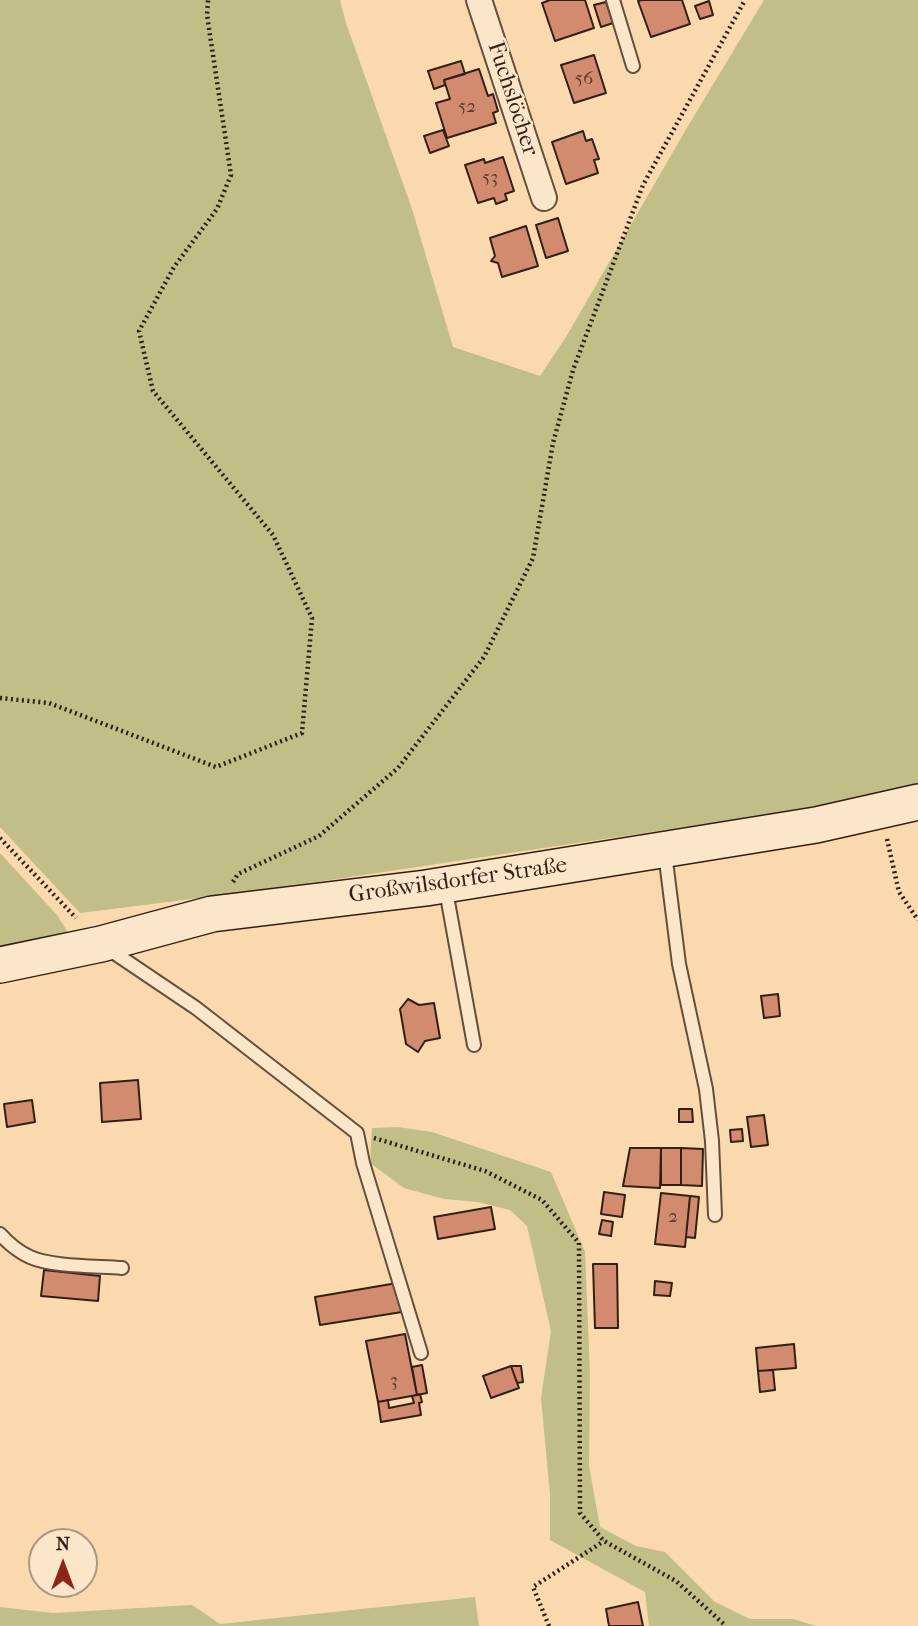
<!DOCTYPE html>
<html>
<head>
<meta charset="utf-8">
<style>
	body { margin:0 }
	#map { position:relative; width:918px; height:1626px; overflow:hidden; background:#f9d9ad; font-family:"IM FELL French Canon",serif }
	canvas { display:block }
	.north { position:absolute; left:28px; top:1528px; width:70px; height:70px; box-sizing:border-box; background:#fbe6ca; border:2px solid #ab9682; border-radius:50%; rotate:0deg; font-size:19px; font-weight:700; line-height:28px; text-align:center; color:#321f16 }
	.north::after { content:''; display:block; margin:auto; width:24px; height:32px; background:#8f2418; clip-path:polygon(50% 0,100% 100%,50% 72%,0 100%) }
</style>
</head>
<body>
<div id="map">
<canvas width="918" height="1626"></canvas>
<div class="north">N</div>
</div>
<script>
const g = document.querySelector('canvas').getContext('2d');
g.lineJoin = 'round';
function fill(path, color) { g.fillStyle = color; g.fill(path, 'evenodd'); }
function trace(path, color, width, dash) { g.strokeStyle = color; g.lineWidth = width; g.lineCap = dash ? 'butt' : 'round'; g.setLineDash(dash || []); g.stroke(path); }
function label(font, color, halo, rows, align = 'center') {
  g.font = font + ' "IM FELL French Canon",serif'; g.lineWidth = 5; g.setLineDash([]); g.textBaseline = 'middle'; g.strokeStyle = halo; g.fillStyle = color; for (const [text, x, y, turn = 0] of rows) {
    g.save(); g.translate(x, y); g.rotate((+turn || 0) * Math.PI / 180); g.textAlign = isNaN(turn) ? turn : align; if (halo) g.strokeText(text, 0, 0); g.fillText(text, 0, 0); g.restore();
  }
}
const green = new Path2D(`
	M 0,0 L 340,0 L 346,23 L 412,209 L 453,347 L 540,376 L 566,337 L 688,126 L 764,0 L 918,0 L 918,798 L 758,816 L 263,890 L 80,913 L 0,827 Z
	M 0,853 L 57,915 L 72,939 L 0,953 Z
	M 398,1127 L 432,1132 L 551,1172 L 585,1252 L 590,1375 L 589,1466 L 600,1527 L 636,1546 L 665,1552 L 715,1602 L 750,1619 L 793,1619 L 816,1626 L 649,1626 L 645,1592 L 550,1540 L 550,1494 L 541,1398 L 551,1331 L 527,1226 L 510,1210 L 478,1202 L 444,1199 L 404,1188 L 370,1163 L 372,1128 Z
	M 475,1597 L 479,1626 L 0,1626 L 0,1607 L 53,1613 L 192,1605 L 220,1624 Z`);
const building = new Path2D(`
	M 550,0 L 585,0 L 594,28 L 555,41 L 542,3 Z
	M 642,0 L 682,0 L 690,24 L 651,37 L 638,1 Z
	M 709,1 L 713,15 L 700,19 L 695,6 Z
	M 606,2 L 613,23 L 601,27 L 594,5 Z
	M 594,55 L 606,93 L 574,103 L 561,65 Z
	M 461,61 L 465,74 L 444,80 L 445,85 L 434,89 L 428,71 Z
	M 479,69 L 488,96 L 493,94 L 498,111 L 493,113 L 496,123 L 447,138 L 436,103 L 450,99 L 444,80 Z
	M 443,130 L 449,146 L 430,153 L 424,136 Z
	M 583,131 L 586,141 L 592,139 L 599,159 L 594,160 L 598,173 L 566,184 L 552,142 Z
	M 503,157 L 514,191 L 505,194 L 507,200 L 496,204 L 494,198 L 478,203 L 465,165 L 484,159 L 485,163 Z
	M 558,218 L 568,251 L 546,258 L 536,225 Z
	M 526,226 L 538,266 L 502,277 L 498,263 L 491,261 L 495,256 L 490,238 Z
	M 778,994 L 780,1016 L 764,1018 L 761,996 Z
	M 408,999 L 419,1005 L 434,1003 L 440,1038 L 425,1041 L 418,1052 L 406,1044 L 400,1009 Z
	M 138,1080 L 141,1119 L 102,1122 L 100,1083 Z
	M 32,1100 L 35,1122 L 7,1127 L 4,1104 Z
	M 679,1109 L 692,1109 L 693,1122 L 679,1122 Z
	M 764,1115 L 768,1145 L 751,1147 L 747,1117 Z
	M 742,1129 L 743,1141 L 731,1142 L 730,1130 Z
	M 630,1148 L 661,1148 L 660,1188 L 623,1186 Z
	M 661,1148 L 681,1148 L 681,1185 L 661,1185 Z
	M 681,1148 L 703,1149 L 702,1186 L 681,1185 Z
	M 604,1192 L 625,1195 L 622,1217 L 601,1214 Z
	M 661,1193 L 690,1196 L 685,1247 L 655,1244 Z
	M 690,1196 L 699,1197 L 695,1238 L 686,1237 Z
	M 491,1207 L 495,1229 L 438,1239 L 434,1217 Z
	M 602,1220 L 613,1222 L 611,1236 L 599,1234 Z
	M 593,1264 L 617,1264 L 618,1328 L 595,1328 Z
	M 44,1270 L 100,1276 L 98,1301 L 41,1296 Z
	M 655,1281 L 672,1283 L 670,1296 L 654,1295 Z
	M 397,1283 L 402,1312 L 320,1325 L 315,1297 Z
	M 405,1334 L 417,1395 L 378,1402 L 366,1341 Z
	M 794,1344 L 796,1368 L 758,1371 L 756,1348 Z
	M 422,1365 L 427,1393 L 417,1395 L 412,1367 Z
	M 511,1366 L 521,1366 L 523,1382 L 517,1383 Z
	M 511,1366 L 519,1388 L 491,1398 L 483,1376 Z
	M 773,1370 L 775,1390 L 760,1392 L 758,1371 Z
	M 420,1394 L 422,1402 L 419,1403 L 421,1415 L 381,1422 L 378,1402 L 388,1400 L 389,1408 L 414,1403 L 412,1396 Z
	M 638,1602 L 643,1626 L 609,1626 L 606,1609 Z`);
const path = new Path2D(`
	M 0,698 L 49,703 L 216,767 L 302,733 L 312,618 L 273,535 L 153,391 L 139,331 L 174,267 L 217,209 L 231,175 L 207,15 L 208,0
	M 0,838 L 76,918
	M 887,839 L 899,892 L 918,920
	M 233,882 L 238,874 L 319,836 L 398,768 L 484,657 L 533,558 L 553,443 L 573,370 L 643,185 L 745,0
	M 374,1138 L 485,1171 L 542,1200 L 579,1243 L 580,1513 L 604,1541 L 676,1581 L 726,1626
	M 549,1626 L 533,1587 L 604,1541`);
const lane = new Path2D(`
	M 613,0 L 633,66
	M 665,853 L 679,964 L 706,1089 L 712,1141 L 715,1215
	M 445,885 L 474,1045
	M 107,948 L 196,1008 L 357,1133 L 363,1163 L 421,1353
	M 0,1234 C 8,1243 19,1252 30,1257 C 52,1267 97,1266 122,1268`);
const street = new Path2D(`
	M 479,0 L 544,198`);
const secondary = new Path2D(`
	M 0,965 L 101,944 L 212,914 L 426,888 L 816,825 L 918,802`);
const numberNames = [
	["56",584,79],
	["52",467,107],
	["53",490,178],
	["2",673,1217],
	["3",394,1381]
];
const streetNames = [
	["Fuchslöcher",512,99,72],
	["Großwilsdorfer Straße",458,881,-8]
];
fill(green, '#c1be88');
fill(building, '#d38b6f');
trace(building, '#321f16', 2);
trace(lane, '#644e3c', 16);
trace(street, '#644e3c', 28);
trace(secondary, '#321f16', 38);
trace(path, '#321f16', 4.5, [2, 3.5]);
trace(lane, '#fbe6ca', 12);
trace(street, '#fbe6ca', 24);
trace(secondary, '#fbe6ca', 35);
label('19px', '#5a3a2c', null, numberNames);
label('23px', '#321f16', '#fbe6ca', streetNames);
</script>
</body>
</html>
